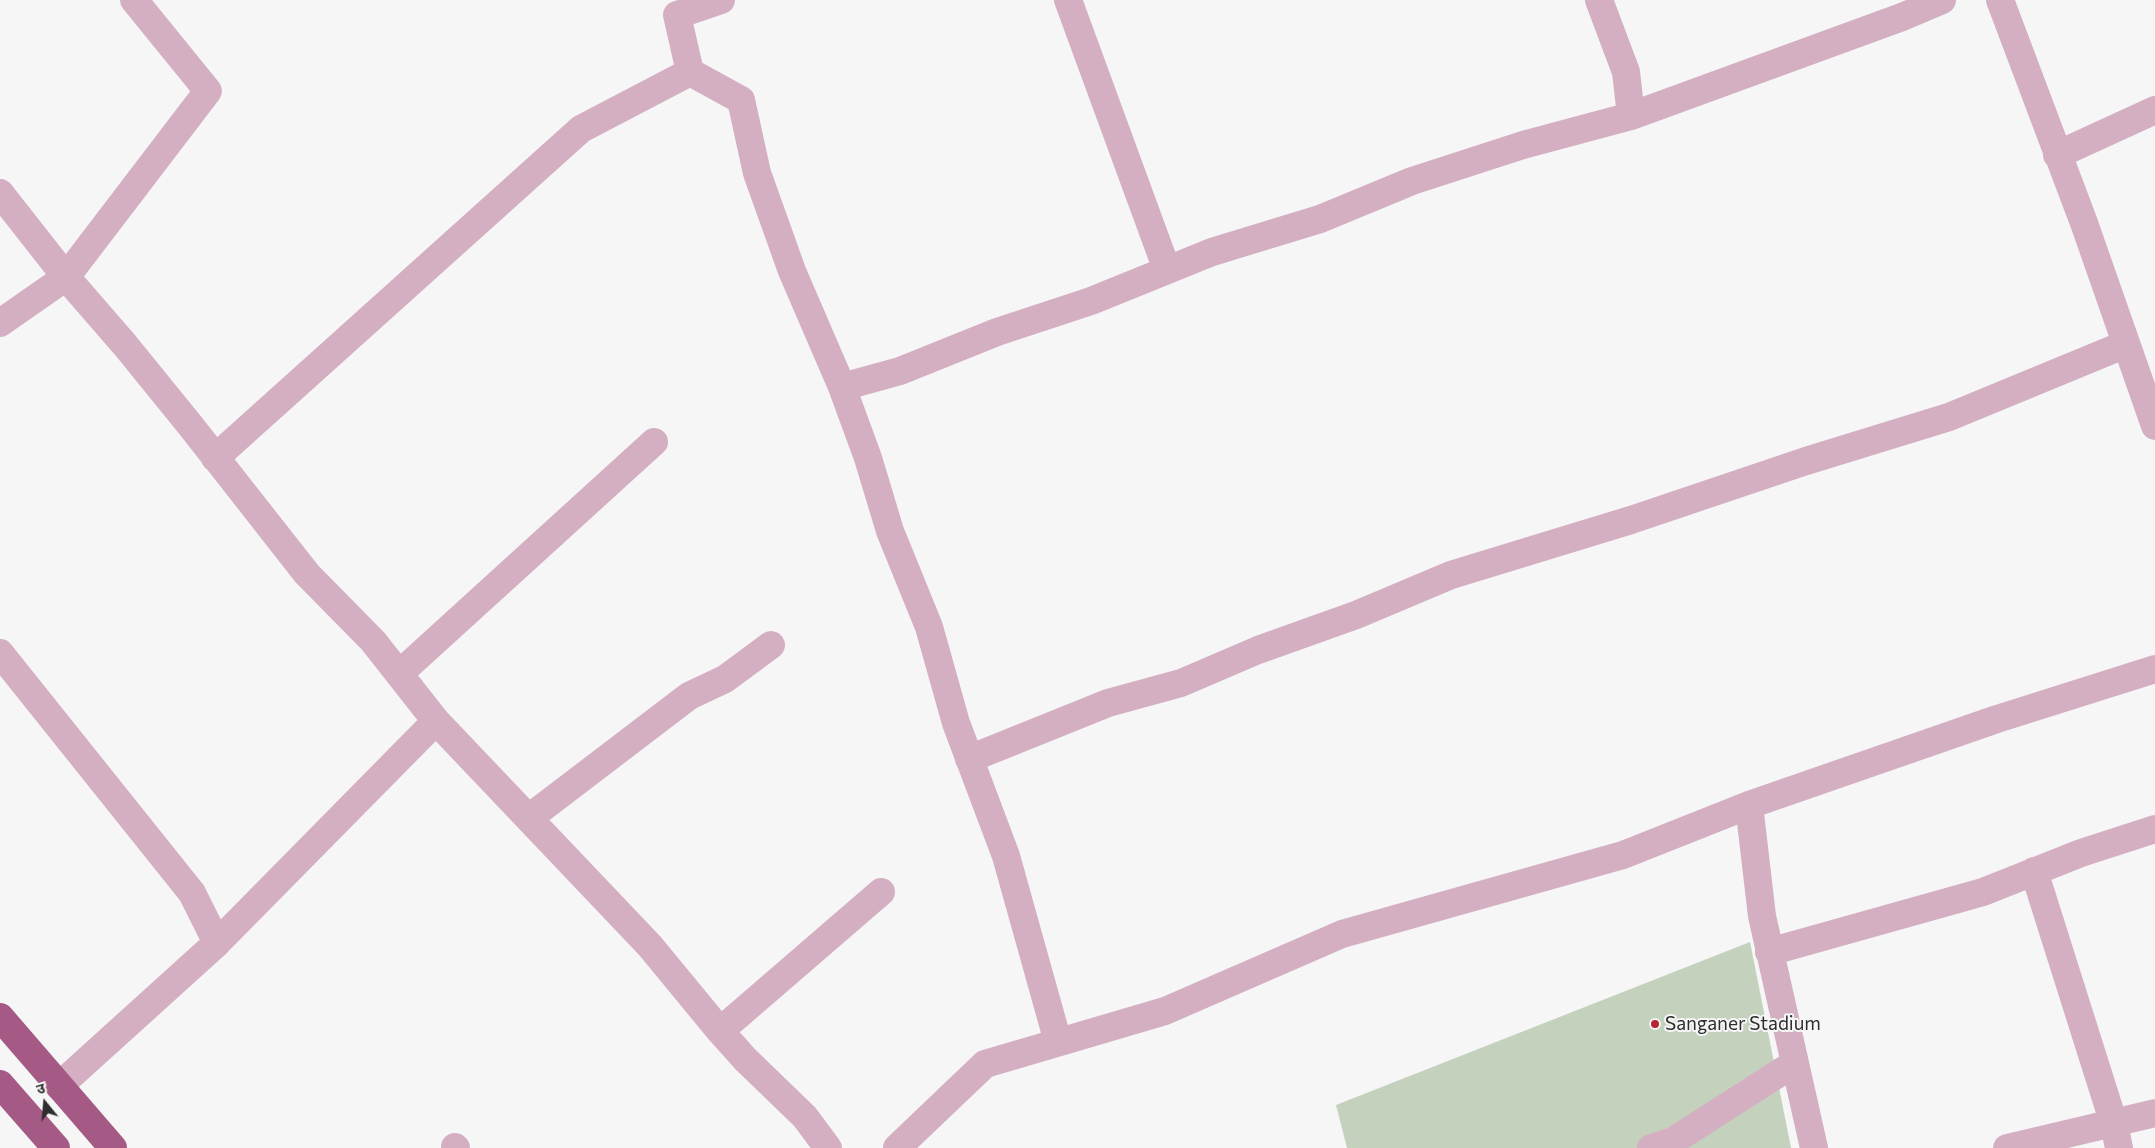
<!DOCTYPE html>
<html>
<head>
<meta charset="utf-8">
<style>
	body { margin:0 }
	#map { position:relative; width:2155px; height:1148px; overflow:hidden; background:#f6f6f7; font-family:Commissioner,"Noto Sans Devanagari",sans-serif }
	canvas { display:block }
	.north { position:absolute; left:20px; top:1078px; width:50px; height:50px; -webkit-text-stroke:4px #f6f6f7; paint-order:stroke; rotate:343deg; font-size:14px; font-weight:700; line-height:20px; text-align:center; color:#2e2e2f }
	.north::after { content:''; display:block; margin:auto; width:18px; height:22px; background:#2e2e2f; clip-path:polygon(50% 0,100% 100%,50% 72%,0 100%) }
</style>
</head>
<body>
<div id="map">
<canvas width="2155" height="1148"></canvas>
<div class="north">उ</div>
</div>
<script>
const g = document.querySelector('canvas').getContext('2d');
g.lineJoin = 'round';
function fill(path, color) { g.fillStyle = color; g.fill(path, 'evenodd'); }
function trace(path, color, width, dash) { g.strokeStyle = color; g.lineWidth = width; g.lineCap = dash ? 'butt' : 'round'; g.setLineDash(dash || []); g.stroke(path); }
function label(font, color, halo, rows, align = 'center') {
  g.font = font + ' Commissioner,sans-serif'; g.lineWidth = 4; g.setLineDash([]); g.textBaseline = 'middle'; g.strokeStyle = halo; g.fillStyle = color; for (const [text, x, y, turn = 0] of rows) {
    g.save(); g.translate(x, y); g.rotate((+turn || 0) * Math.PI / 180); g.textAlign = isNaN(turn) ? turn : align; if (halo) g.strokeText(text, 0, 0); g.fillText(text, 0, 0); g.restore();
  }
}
const green = new Path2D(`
	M 1750,942 L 1791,1148 L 1347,1148 L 1336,1105 Z`);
const minor = new Path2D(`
	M 721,0 L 677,15 L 690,72 L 741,100 L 757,173 L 792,271 L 842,387 L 868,458 L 890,531 L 929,627 L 956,723 L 1006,856 L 1058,1042
	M 1068,0 L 1167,270
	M 1599,0 L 1626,72 L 1631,116 L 1902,17 L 1942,0
	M 2000,0 L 2084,223 L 2155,426
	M 2057,155 L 2155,110
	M 0,193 L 66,277 L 125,345 L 190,425 L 307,574 L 373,641 L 436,721 L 650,946 L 720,1031 L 745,1059 L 805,1117 L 828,1148
	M 0,323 L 66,277 L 208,91 L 134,0
	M 842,387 L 900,371 L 997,332 L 1091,301 L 1212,252 L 1320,219 L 1412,181 L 1523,145 L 1631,116
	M 215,458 L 581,129 L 690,72
	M 0,653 L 192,893 L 217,943
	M 399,674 L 654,442
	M 969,759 L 1108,703 L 1181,683 L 1258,650 L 1356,615 L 1451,575 L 1631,520 L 1806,461 L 1949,417 L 2126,344
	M 1749,805 L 1762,916 L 1814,1148
	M 529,818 L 689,696 L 725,679 L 771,645
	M 2034,871 L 2114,1124 L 2119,1148
	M 1769,952 L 1983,892 L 2081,853 L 2155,829
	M 720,1031 L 881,892
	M 59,1086 L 217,943 L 436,721
	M 455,1147 L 456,1148
	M 897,1148 L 985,1064 L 1165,1011 L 1342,934 L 1623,855 L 1749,805 L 1997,719 L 2155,669
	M 1651,1148 L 1673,1141 L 1795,1063
	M 2007,1148 L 2155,1113`);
const highway = new Path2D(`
	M 0,1017 L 113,1148
	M 0,1084 L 56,1148`);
const markers = [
	[1655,1024,5,"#b72730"]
];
const poiNames = [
	["Sanganer Stadium",1665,1024]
];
fill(green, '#c3d1bd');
trace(minor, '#d4afc2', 28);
trace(highway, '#a55a85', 28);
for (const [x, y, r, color] of markers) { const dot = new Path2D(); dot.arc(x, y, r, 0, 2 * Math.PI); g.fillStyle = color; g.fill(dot); trace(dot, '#f6f6f7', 2); }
label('19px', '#2e2e2f', '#f6f6f7', poiNames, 'left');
</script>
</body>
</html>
